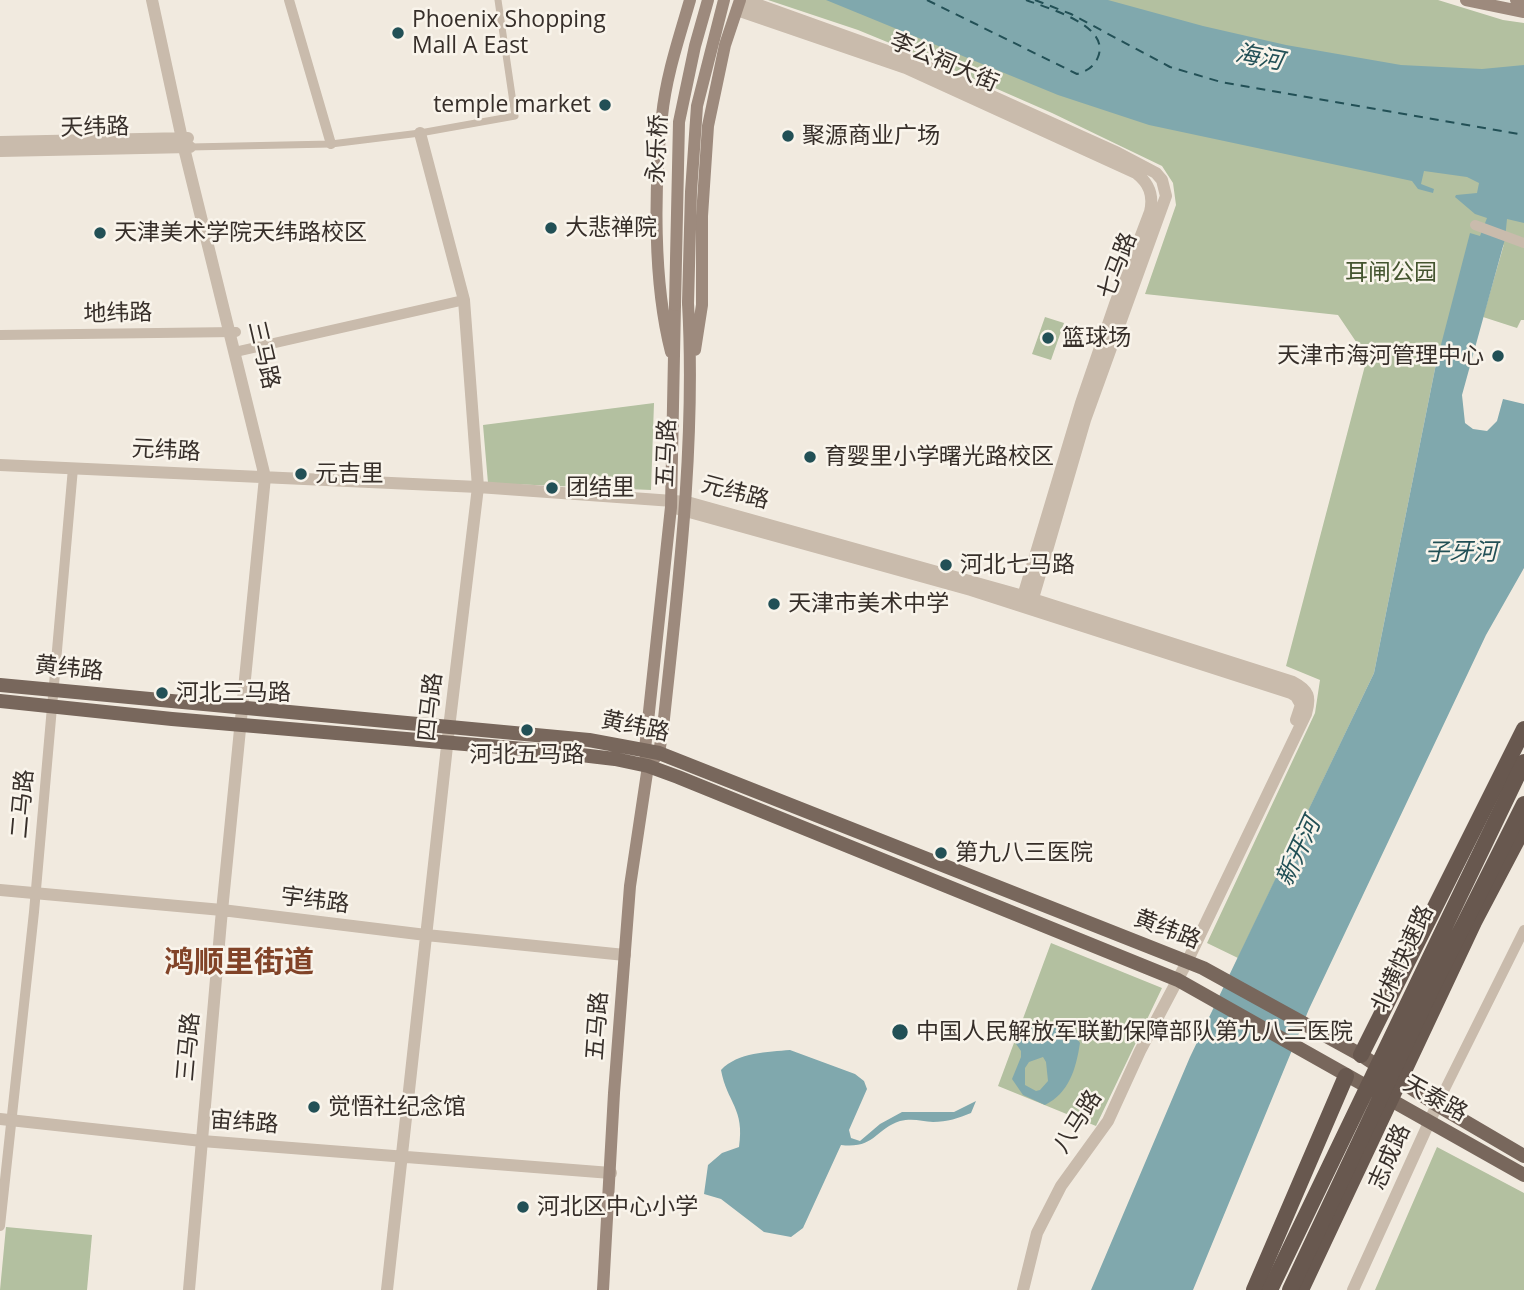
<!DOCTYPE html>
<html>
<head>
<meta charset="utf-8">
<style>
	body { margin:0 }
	canvas { display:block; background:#f1eadf }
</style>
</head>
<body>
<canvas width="1524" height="1290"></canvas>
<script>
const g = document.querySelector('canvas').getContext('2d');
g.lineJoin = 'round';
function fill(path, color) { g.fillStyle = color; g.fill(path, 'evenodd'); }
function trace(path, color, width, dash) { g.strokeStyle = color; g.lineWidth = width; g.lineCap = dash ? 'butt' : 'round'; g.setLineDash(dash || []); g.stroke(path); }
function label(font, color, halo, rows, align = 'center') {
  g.font = font + ' "Open Sans","Noto Sans SC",sans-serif'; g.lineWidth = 5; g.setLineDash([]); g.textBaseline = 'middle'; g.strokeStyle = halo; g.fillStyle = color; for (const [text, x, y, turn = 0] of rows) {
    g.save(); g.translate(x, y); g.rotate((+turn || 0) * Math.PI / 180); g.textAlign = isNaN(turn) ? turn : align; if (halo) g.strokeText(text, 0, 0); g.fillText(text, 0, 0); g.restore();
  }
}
const green = new Path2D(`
	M 768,0 L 1438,0 L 1503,20 L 1524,23 L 1524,320 L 1521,320 L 1517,328 L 1483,317 L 1504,244 L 1436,364 L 1374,673 L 1238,958 L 1207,943 L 1315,713 L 1320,680 L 1286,666 L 1367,358 L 1338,315 L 1145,294 L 1176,205 L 1173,183 L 1162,166 L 1052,113 L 931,60 L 858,30 Z
	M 1045,317 L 1064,323 L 1051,360 L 1032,354 Z
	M 654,403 L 651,490 L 488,483 L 483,425 Z
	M 1051,943 L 1162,988 L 1096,1126 L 998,1086 Z
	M 1437,1147 L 1524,1193 L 1524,1290 L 1375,1290 Z
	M 6,1227 L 92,1235 L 87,1290 L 0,1290 Z`);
const water = new Path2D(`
	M 826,0 L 1108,0 L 1203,26 L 1286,45 L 1401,65 L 1482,69 L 1524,65 L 1524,223 L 1507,219 L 1505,239 L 1462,395 L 1465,423 L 1473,429 L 1487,431 L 1497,421 L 1503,399 L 1524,404 L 1524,568 L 1486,635 L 1309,1009 L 1193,1290 L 1091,1290 L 1190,1057 L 1374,673 L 1436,364 L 1470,233 L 1480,236 L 1487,218 L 1475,214 L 1455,197 L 1456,195 L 1477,193 L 1479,183 L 1467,177 L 1424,171 L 1421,184 L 1434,189 L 1433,193 L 1418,189 L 1412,181 L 1149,125 L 1058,95 Z
	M 1022,1021 C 1048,1022 1065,1019 1080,1043 C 1076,1069 1069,1093 1045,1105 L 1023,1095 L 1012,1079 L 1021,1057 L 1021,1051 L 1014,1041 ZM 1043,1057 L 1046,1062 L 1048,1081 L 1040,1090 L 1036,1091 L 1025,1085 L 1025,1068 L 1029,1062 Z
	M 790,1050 L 855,1074 L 864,1081 L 867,1089 L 849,1130 L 851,1138 L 860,1141 L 880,1124 L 902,1112 L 954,1112 L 976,1101 L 971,1113 C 959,1118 947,1122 933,1122 C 922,1121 912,1118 900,1121 C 875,1129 875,1149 841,1145 L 803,1228 L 791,1237 L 764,1232 L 721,1199 L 704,1194 L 708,1165 L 722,1153 L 739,1147 C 745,1108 727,1103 721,1070 C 738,1052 768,1052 790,1050 Z`);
const ferry = new Path2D(`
	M 927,0 L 1077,74 C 1087,71 1094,67 1098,57 C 1111,25 1047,8 1026,0
	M 1035,0 L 1071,14 L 1170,67 L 1221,82 L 1524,135`);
const pedestrian = new Path2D(`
	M 190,147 L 331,144 L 420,133 L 515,116 L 498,0`);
const minor = new Path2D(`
	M 289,0 L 331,144
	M 1475,225 L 1524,243
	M 0,335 L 236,332
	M 235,352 L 464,300
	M 1437,1105 L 1524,930
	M 0,1226 L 34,912 L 73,468`);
const tertiary = new Path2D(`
	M 152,0 L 184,148 L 265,477 L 221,921 L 189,1290
	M 745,0 L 912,60 L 1118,153 L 1156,173 L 1162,180 L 1166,196 L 1085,420 L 1031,605
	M 737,10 L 906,68 L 1136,173 C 1149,183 1154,195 1150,212 L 1115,304 L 1081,403 L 1021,603
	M 0,142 L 188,138
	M 0,151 L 190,147
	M 0,465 L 478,487 L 687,502 L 1023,596 L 1293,682 C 1309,690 1311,697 1306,714 L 1187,962 L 1140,1051 L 1108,1121 L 1061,1186 L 1037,1233 L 1023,1290
	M 675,508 L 971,590 L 1291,693 L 1296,696 L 1301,705 L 1296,720
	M 0,890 L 222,910 L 426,935 L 625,955
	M 0,1119 L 202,1141 L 611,1173
	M 387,1290 L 449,728 L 478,487 L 464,300 L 420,133
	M 1353,1290 L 1437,1105`);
const secondary = new Path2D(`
	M 1466,0 L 1524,12
	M 1516,0 L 1524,2
	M 695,350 L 702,305 L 702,216 L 708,126 L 725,45 L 740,0
	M 671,352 C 653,282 654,187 662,116 C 666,76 679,38 690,0
	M 646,758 L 645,749 L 671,507 L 675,305
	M 603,1290 L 614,1093 L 630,886 L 648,766 L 659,753 L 663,728 C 678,586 696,445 688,303`);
const primary = new Path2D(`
	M 0,685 L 589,740 L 659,753 L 1203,968 L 1361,1055 L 1437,1105 L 1524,1156
	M 0,701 L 172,719 L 547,751 L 615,759 L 648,766 L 678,777 L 1178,980 L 1524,1175`);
const trunk = new Path2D(`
	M 1361,1055 L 1524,729
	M 1254,1290 L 1346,1076
	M 1301,1290 L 1474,922 L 1524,827`);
const secondaryBridge = new Path2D(`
	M 688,303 L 691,192 L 697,106 L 724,0
	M 675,305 L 679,122 L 695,46 L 708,0`);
const trunkBridge = new Path2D(`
	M 1270,1290 L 1524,762
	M 1290,1290 L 1430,992 L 1524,804`);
const markers = [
	[398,33,7,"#225056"],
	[605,105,7,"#225056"],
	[788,136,7,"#225056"],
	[551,228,7,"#225056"],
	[100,233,7,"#225056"],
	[1048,338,7,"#225056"],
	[1498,356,7,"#225056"],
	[810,457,7,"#225056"],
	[301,474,7,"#225056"],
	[552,488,7,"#225056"],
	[946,565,7,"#225056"],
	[774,604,7,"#225056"],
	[162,693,7,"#225056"],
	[527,730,7,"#225056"],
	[941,853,7,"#225056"],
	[900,1032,9,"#225056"],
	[314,1107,7,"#225056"],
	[523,1207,7,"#225056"]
];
const poiNames = [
	["Phoenix Shopping",412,20],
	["Mall A East",412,46],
	["temple market",591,105,"right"],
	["聚源商业广场",802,136],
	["大悲禅院",565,228],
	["天津美术学院天纬路校区",114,233],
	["篮球场",1062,338],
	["天津市海河管理中心",1484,356,"right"],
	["育婴里小学曙光路校区",824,457],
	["元吉里",315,474],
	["团结里",566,488],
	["河北七马路",960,565],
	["天津市美术中学",788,604],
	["河北三马路",176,693],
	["河北五马路",527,755,"center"],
	["第九八三医院",955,853],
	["中国人民解放军联勤保障部队第九八三医院",916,1032],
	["觉悟社纪念馆",328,1107],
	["河北区中心小学",537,1207]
];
const streetNames = [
	["李公祠大街",944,63,23],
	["天纬路",95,128,-1],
	["永乐桥",658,149,-87],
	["七马路",1118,266,-69],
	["地纬路",118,314,-1],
	["三马路",263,355,77],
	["元纬路",166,451,3],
	["五马路",667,453,-88],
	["元纬路",735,493,15],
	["黄纬路",69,669,6],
	["四马路",431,707,-84],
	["黄纬路",635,727,12],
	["二马路",23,804,-85],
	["宇纬路",315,901,7],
	["黄纬路",1167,930,21],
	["北横快速路",1403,959,-65],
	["五马路",598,1026,-86],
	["三马路",189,1047,-85],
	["天泰路",1435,1099,29],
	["八马路",1078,1122,-58],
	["宙纬路",244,1123,4],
	["志成路",1390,1157,-66]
];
const parkNames = [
	["耳闸公园",1391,273]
];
const waterNames = [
	["海河",1259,58,11],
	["子牙河",1461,553],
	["新开河",1299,852,-65]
];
const districtNames = [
	["鸿顺里街道",239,963]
];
fill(green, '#b3c0a0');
fill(water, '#80a8ad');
trace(ferry, '#225056', 2, [9, 7]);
trace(pedestrian, '#c9bbac', 7);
trace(minor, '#c9bbac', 10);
trace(tertiary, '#c9bbac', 12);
trace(secondary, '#9d8a7d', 12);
trace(primary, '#78675c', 14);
trace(trunk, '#68584f', 16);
trace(secondaryBridge, '#9d8a7d', 12);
trace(trunkBridge, '#68584f', 16);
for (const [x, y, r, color] of markers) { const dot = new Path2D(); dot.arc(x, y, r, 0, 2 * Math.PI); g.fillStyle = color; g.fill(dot); trace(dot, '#f9f4eb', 2.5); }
label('23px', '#372f2a', '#f9f4eb', poiNames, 'left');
label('23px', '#372f2a', '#f9f4eb', streetNames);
label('23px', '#44542f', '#f9f4eb', parkNames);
label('italic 24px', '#225056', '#f9f4eb', waterNames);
label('bold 30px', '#814328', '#f9f4eb', districtNames);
</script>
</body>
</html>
